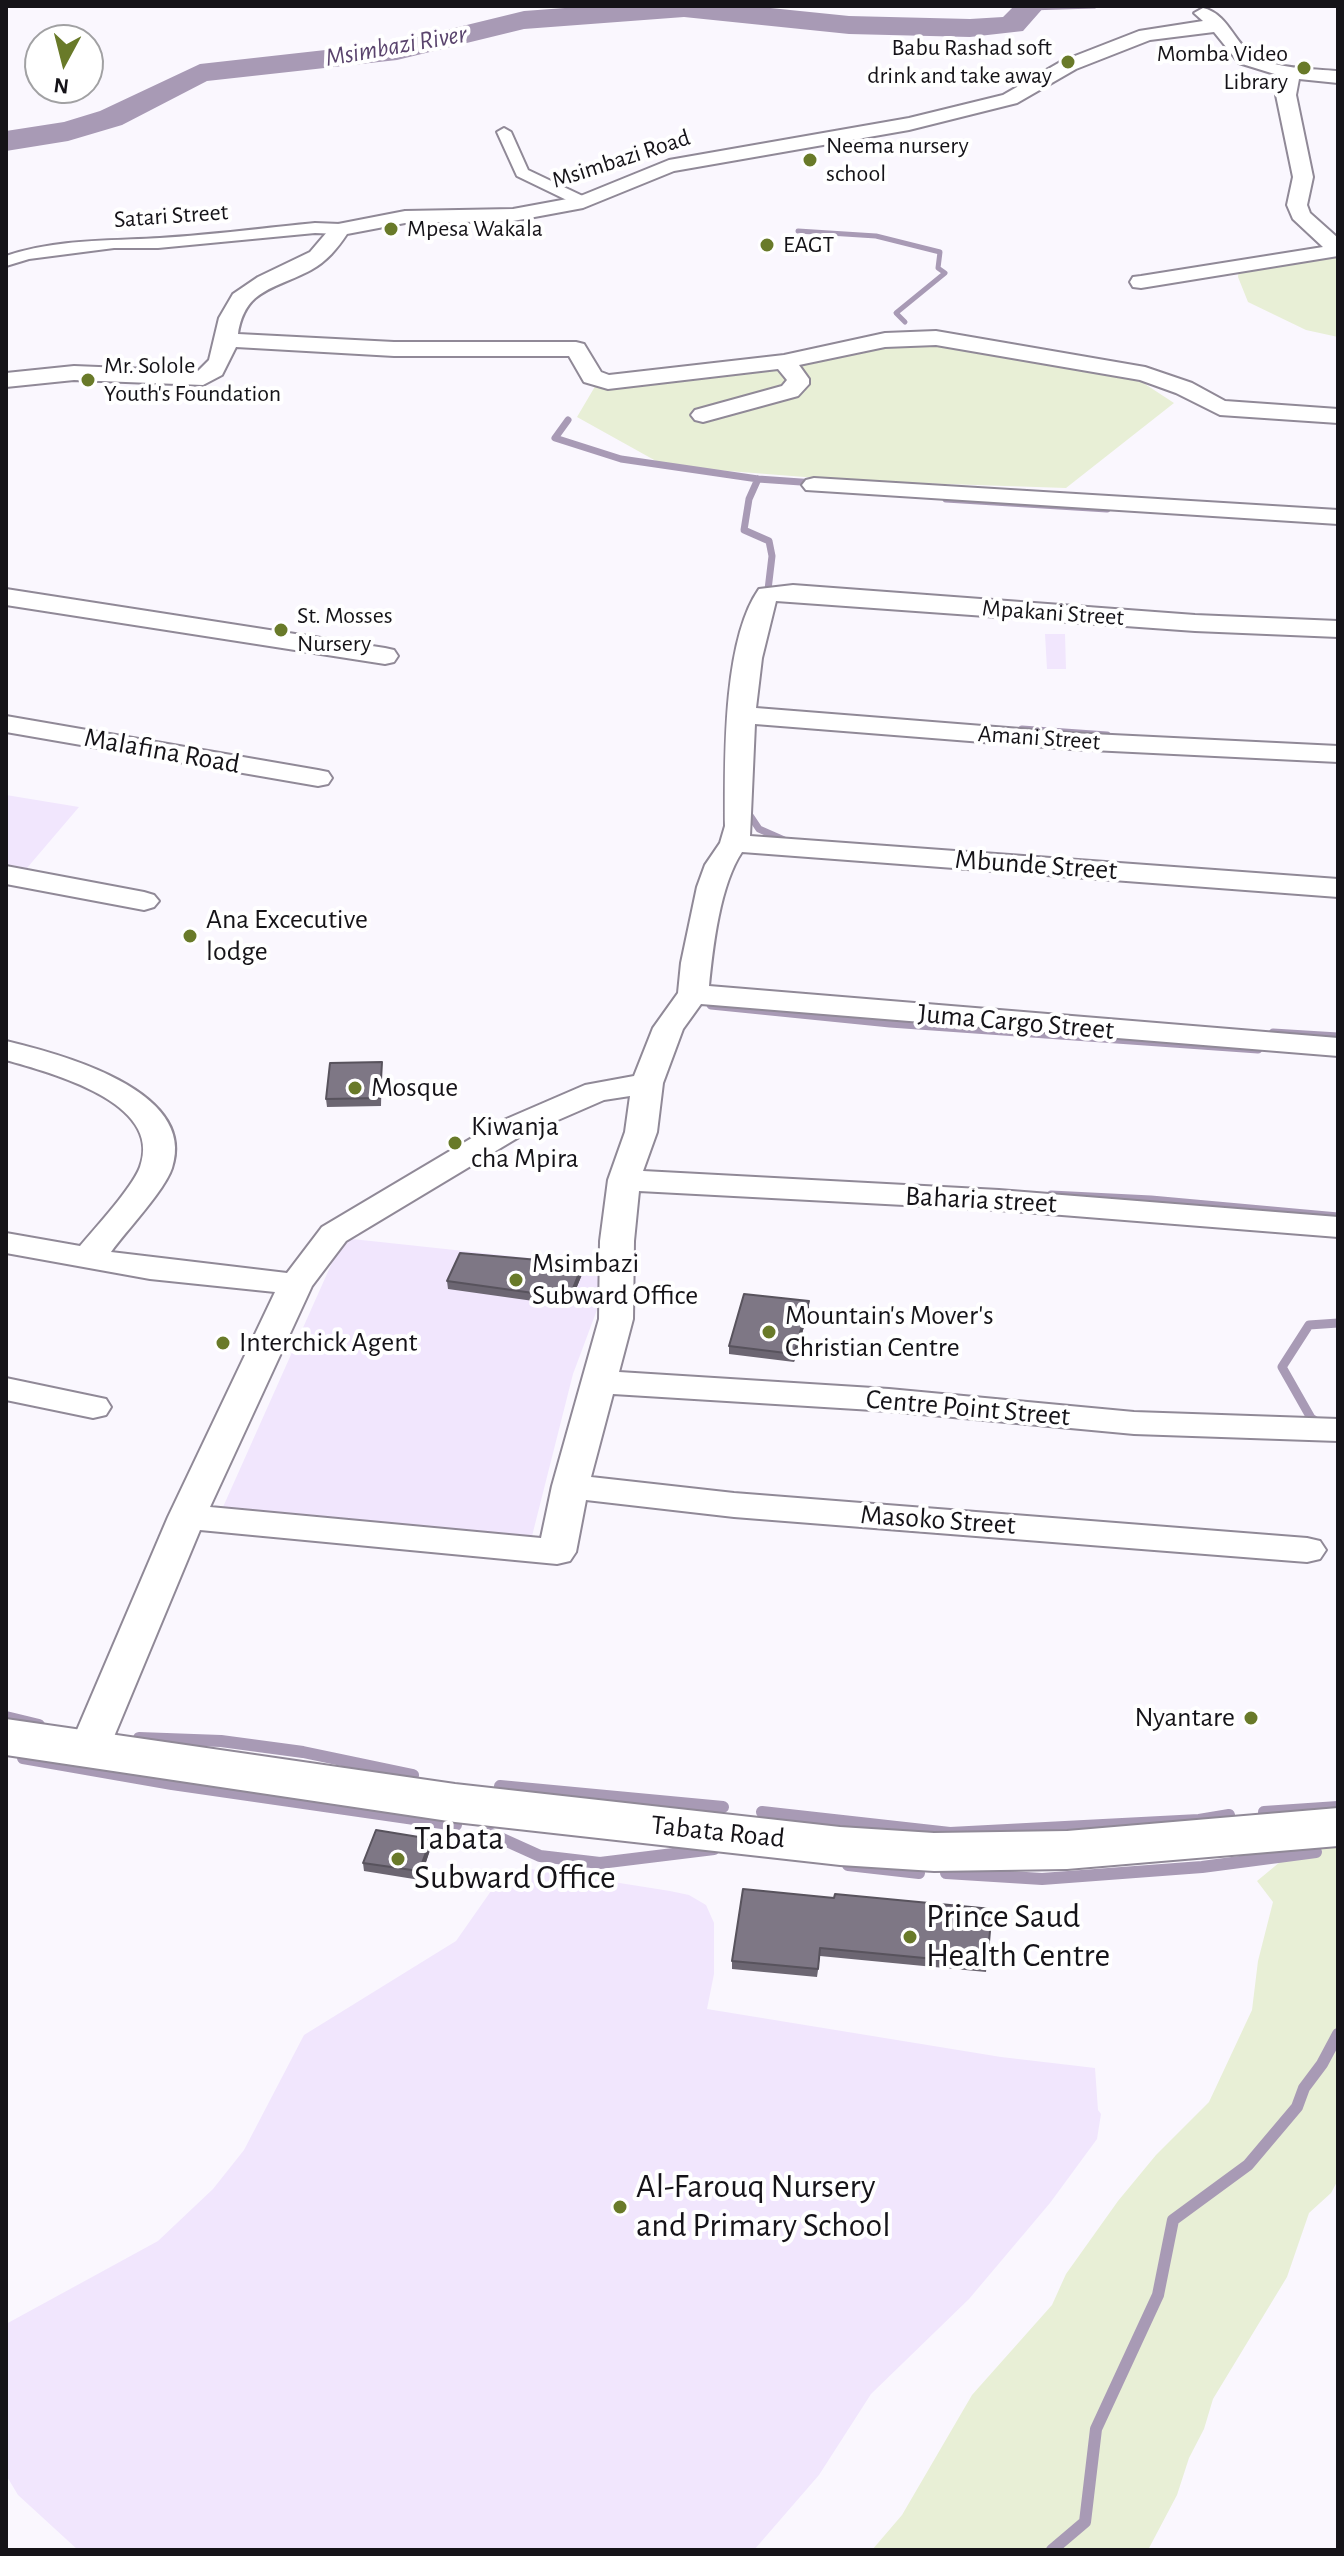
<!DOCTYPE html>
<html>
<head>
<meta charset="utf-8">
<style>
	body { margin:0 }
	#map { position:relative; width:1344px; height:2556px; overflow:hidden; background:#faf7fe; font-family:"Alegreya Sans",sans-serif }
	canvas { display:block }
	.frame { position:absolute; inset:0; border:8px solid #151318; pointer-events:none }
	.north { position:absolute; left:24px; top:24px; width:80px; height:80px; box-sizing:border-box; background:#fff; border:2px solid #a1a1a3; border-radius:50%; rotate:187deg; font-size:22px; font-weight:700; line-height:32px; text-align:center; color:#151318 }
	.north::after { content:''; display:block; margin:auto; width:28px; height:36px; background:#697a29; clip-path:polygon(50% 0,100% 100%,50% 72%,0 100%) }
</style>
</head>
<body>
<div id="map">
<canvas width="1344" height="2556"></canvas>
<div class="frame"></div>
<div class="north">N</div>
</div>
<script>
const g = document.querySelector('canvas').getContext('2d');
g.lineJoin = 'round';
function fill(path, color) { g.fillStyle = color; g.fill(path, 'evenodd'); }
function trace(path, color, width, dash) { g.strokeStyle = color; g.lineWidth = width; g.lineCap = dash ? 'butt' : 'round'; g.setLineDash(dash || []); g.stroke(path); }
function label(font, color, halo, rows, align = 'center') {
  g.font = font + ' "Alegreya Sans",sans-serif'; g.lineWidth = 8; g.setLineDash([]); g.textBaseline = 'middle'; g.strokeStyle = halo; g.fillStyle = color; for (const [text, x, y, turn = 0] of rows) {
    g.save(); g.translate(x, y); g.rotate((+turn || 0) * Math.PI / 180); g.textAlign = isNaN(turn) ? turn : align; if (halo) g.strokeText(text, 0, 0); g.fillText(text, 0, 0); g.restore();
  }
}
const built = new Path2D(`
	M 1045,634 L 1065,634 L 1066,669 L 1047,669 Z
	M 6,795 L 79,807 L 27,868 L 6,864 Z
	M 343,1238 L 613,1267 L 573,1374 L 530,1544 L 219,1516 Z
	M 525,1868 L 670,1891 L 689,1895 L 706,1905 L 714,1923 L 714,1974 L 707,2009 L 1001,2057 L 1095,2068 L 1098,2110 L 1101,2114 L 1097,2139 L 1050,2203 L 969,2299 L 871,2394 L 819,2475 L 754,2550 L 78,2550 L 18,2495 L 6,2475 L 6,2324 L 158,2241 L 213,2189 L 244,2150 L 304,2035 L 456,1941 L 498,1881 Z`);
const green = new Path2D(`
	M 1323,245 L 1338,250 L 1338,337 L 1306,330 L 1248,302 L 1238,277 L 1240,260 Z
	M 913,339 L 1122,369 L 1174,403 L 1066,488 L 855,481 L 665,466 L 577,417 L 600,378 L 676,381 Z
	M 1338,1846 L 1338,2180 L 1331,2193 L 1309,2213 L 1287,2277 L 1213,2399 L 1204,2429 L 1189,2458 L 1177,2495 L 1148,2550 L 872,2550 L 902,2515 L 972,2395 L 1052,2305 L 1066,2274 L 1118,2201 L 1156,2155 L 1209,2102 L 1252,2010 L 1258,1961 L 1273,1902 L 1257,1881 L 1292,1852 Z`);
const streamFar3 = new Path2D(`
	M 1029,8 L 1094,6
	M 798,231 L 876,236 L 940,252 L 938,268 L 945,273 L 896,313 L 905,322`);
const streamFar2 = new Path2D(`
	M 568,420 L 555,438 L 621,459 L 758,479 L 815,483
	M 758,479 L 749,499 L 744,530 L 769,541 L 772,556 L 767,598
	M 946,499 L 1107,509
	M 1022,729 L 1107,735
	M 745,808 L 759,829 L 784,840`);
const streamFar1 = new Path2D(`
	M 711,1005 L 890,1023 L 1258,1049
	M 1273,1033 L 1338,1037
	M 1051,1195 L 1151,1200 L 1338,1217
	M 1338,1323 L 1309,1325 L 1282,1367 L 1311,1418 L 1338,1437`);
const stream = new Path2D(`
	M 6,1717 L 39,1725
	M 139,1738 L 221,1741 L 303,1752 L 413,1775
	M 23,1758 L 172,1784 L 456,1825
	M 500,1786 L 723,1807
	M 762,1812 L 950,1833 L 1199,1820 L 1229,1815
	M 1264,1812 L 1338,1807
	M 489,1833 L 540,1856 L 600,1863 L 714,1849
	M 848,1865 L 919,1873
	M 946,1873 L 1042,1879 L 1202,1867 L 1316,1852
	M 1052,2550 L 1085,2522 L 1096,2429 L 1158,2295 L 1173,2220 L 1248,2165 L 1297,2107 L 1304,2088 L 1322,2064 L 1338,2034`);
const river = new Path2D(`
	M 592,6 L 751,6 L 849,16 L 970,19 L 1003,17 L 1014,6 L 1045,6 L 1023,31 L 970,37 L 849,34 L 684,17 L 524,29 L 397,60 L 207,81 L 122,125 L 68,141 L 6,151 L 6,131 L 64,122 L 100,111 L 200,64 L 397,42 L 524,11 Z`);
const pedestrian = new Path2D(`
	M 504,128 L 511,132 L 528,170 L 589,199 L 589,205 L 577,205 L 517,176 L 497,132 Z
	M 315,223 L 340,224 L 348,229 L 340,234 L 315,233 L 158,248 L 114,248 L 29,259 L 6,266 L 6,256 C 55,239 109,241 160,238 C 212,235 263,228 315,223 Z`);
const minor = new Path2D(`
	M 1203,8 C 1228,14 1233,41 1252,54 C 1272,69 1314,69 1338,71 L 1338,83 L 1299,79 L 1296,95 L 1313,177 L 1307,205 L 1310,213 L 1338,238 L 1338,256 L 1141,288 L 1133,287 L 1130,282 L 1133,277 L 1141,276 L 1323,247 L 1293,219 L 1287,205 L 1293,177 L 1276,95 L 1281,76 L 1239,63 L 1214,32 L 1150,40 L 1076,69 L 1017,103 L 909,130 L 674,171 L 583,208 L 513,221 L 405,223 L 347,234 C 337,249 327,261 311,270 C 276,289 245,288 238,334 L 394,342 L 576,342 L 584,344 L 601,372 L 609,375 L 784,355 L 885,333 L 936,331 L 1145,367 L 1192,383 L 1225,401 L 1338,409 L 1338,423 L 1220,415 L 1176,393 L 1140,380 L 936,345 L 885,347 L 799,365 L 809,379 L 809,384 L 798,396 L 703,422 L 695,420 L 691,415 L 695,410 L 782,386 L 787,380 L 778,369 L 608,389 L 584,382 L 569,356 L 394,356 L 236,347 L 222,375 L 203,385 L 74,380 L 6,387 L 6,373 L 74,366 L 198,371 L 209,360 L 219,318 L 233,294 L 258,277 L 310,252 L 333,225 L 405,211 L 513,209 L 578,197 L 669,160 L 909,118 L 1003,95 L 1062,61 L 1139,31 L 1203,21 L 1194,13 Z
	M 814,478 L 1338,510 L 1338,524 L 806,490 L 802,485 L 806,480 Z
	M 793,585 L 1195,615 L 1338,621 L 1338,637 L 1195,631 L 776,601 L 762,658 L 756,708 L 1071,733 L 1338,746 L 1338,762 L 1071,749 L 755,724 L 750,836 L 1338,879 L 1338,897 L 742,852 C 720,885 713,946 709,986 L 1338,1038 L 1338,1056 L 701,1004 L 683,1029 L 663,1083 L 657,1132 L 643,1171 L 999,1190 L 1338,1217 L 1338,1237 L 999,1210 L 639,1191 L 634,1241 L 633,1319 L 619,1372 L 889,1389 L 1134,1412 L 1338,1419 L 1338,1441 L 1134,1434 L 889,1411 L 613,1394 L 591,1477 L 734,1493 L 1307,1538 L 1320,1541 L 1326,1550 L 1320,1559 L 1307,1562 L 734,1517 L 586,1500 L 576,1552 L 570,1561 L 557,1564 L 200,1530 L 108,1751 L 102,1761 L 88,1765 L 74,1761 L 68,1751 L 168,1517 L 275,1292 L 150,1279 L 6,1253 L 6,1233 L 80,1246 C 96,1227 132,1188 140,1167 C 164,1102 51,1073 6,1060 L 6,1041 C 60,1054 198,1090 172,1168 C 165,1190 126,1231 111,1252 L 287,1273 L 322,1227 L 497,1123 L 585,1085 L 634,1076 L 653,1028 L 678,993 L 681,963 L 697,887 L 705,865 L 720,843 L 725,826 C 725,762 722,642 759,589 ZM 630,1096 L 625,1132 L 608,1180 L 600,1241 L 599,1319 L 552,1486 L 541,1538 L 210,1507 L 312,1286 L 346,1241 L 519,1137 L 604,1100 Z
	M 6,589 L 385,648 L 394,650 L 398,656 L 394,662 L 385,664 L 6,605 Z
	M 6,716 L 318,770 L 328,772 L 332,778 L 328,784 L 318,786 L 6,732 Z
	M 6,866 L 144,892 L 154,895 L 159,901 L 154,907 L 144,910 L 6,884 Z
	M 6,1378 L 106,1399 L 111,1407 L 106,1415 L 93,1418 L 6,1400 Z`);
const secondary = new Path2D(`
	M 6,1719 L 455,1784 L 840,1827 L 934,1833 L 1067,1831 L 1338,1808 L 1338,1846 L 1067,1869 L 934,1871 L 840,1865 L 455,1822 L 6,1755 Z`);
const wall = new Path2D(`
	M 382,1062 L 381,1106 L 327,1107 L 326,1099 Z
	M 583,1272 L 569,1306 L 448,1289 L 447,1281 Z
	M 809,1301 L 809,1309 L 794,1362 L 729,1354 L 729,1346 Z
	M 431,1847 L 420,1880 L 364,1871 L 363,1863 Z
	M 834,1898 L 992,1909 L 986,1972 L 820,1956 L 817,1977 L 732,1969 L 732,1961 Z`);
const shadedWall = new Path2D(`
	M 583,1264 L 583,1272 L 569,1306 L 569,1298 Z
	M 809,1301 L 809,1309 L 794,1362 L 794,1354 Z
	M 431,1839 L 431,1847 L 420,1880 L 419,1871 Z`);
const building = new Path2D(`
	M 382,1062 L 380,1098 L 326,1099 L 330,1063 Z
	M 460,1253 L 583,1264 L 569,1298 L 447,1281 Z
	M 744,1294 L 809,1301 L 794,1354 L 729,1346 Z
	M 376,1830 L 431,1839 L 419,1871 L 363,1863 Z
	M 743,1889 L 834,1898 L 835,1894 L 992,1909 L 987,1964 L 820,1948 L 818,1969 L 732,1961 Z`);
const markers = [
	[1068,62,8,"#697a29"],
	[1304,68,8,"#697a29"],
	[810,160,8,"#697a29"],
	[391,229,8,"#697a29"],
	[767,245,8,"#697a29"],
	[88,380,8,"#697a29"],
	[281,630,8,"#697a29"],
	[190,936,8,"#697a29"],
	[355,1088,8,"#697a29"],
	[455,1143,8,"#697a29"],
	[516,1280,8,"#697a29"],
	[769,1332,8,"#697a29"],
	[223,1343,8,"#697a29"],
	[1251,1718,8,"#697a29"],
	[398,1859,8,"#697a29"],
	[910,1937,8,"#697a29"],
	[620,2207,8,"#697a29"]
];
const farPoinames = [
	["Babu Rashad soft",1052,48,"right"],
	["drink and take away",1052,76,"right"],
	["Momba Video",1288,54,"right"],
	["Library",1288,82,"right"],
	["Neema nursery",826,146],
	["school",826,174],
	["Mpesa Wakala",407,229],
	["EAGT",783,245],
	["Mr. Solole",104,366],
	["Youth's Foundation",104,394],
	["St. Mosses",297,616],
	["Nursery",297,644]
];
const farStreetnames = [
	["Msimbazi Road",621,159,-18],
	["Satari Street",171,216,-4],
	["Mpakani Street",1053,613,4],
	["Amani Street",1039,738,4]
];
const farWaternames = [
	["Msimbazi River",396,46,-10]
];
const streetNames = [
	["Malafina Road",162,751,10],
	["Mbunde Street",1036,865,4],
	["Juma Cargo Street",1016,1022,5],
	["Baharia street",981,1200,3],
	["Centre Point Street",968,1408,5],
	["Masoko Street",938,1520,4],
	["Tabata Road",718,1832,6]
];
const poiNames = [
	["Ana Excecutive",206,920],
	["lodge",206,952],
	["Mosque",371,1088],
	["Kiwanja",471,1127],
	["cha Mpira",471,1159],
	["Msimbazi",532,1264],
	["Subward Office",532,1296],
	["Mountain's Mover's",785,1316],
	["Christian Centre",785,1348],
	["Interchick Agent",239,1343],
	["Nyantare",1235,1718,"right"]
];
const nearPoinames = [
	["Tabata",414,1839],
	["Subward Office",414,1878],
	["Prince Saud",926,1917],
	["Health Centre",926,1956],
	["Al-Farouq Nursery",636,2187],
	["and Primary School",636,2226]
];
fill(built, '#f1e6fd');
fill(green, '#e8efd6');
trace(streamFar3, '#a89ab5', 5);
trace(streamFar2, '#a89ab5', 7);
trace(streamFar1, '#a89ab5', 9);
trace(stream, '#a89ab5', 12);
fill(river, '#a89ab5');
trace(pedestrian, '#908997', 4);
trace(minor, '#908997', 4);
trace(secondary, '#908997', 4);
fill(pedestrian, '#fff');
fill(minor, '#fff');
fill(secondary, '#fff');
fill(wall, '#6c6672');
fill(shadedWall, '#58535d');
fill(building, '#7e7785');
trace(building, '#58535d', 2);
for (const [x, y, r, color] of markers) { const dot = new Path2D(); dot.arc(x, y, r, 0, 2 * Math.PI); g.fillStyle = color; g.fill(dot); trace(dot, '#fff', 3); }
label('24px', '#151318', '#fff', farPoinames, 'left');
label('24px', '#151318', '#fff', farStreetnames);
label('italic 26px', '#5a446d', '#fff', farWaternames);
label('28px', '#151318', '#fff', streetNames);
label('28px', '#151318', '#fff', poiNames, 'left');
label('34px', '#151318', '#fff', nearPoinames, 'left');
</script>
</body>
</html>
